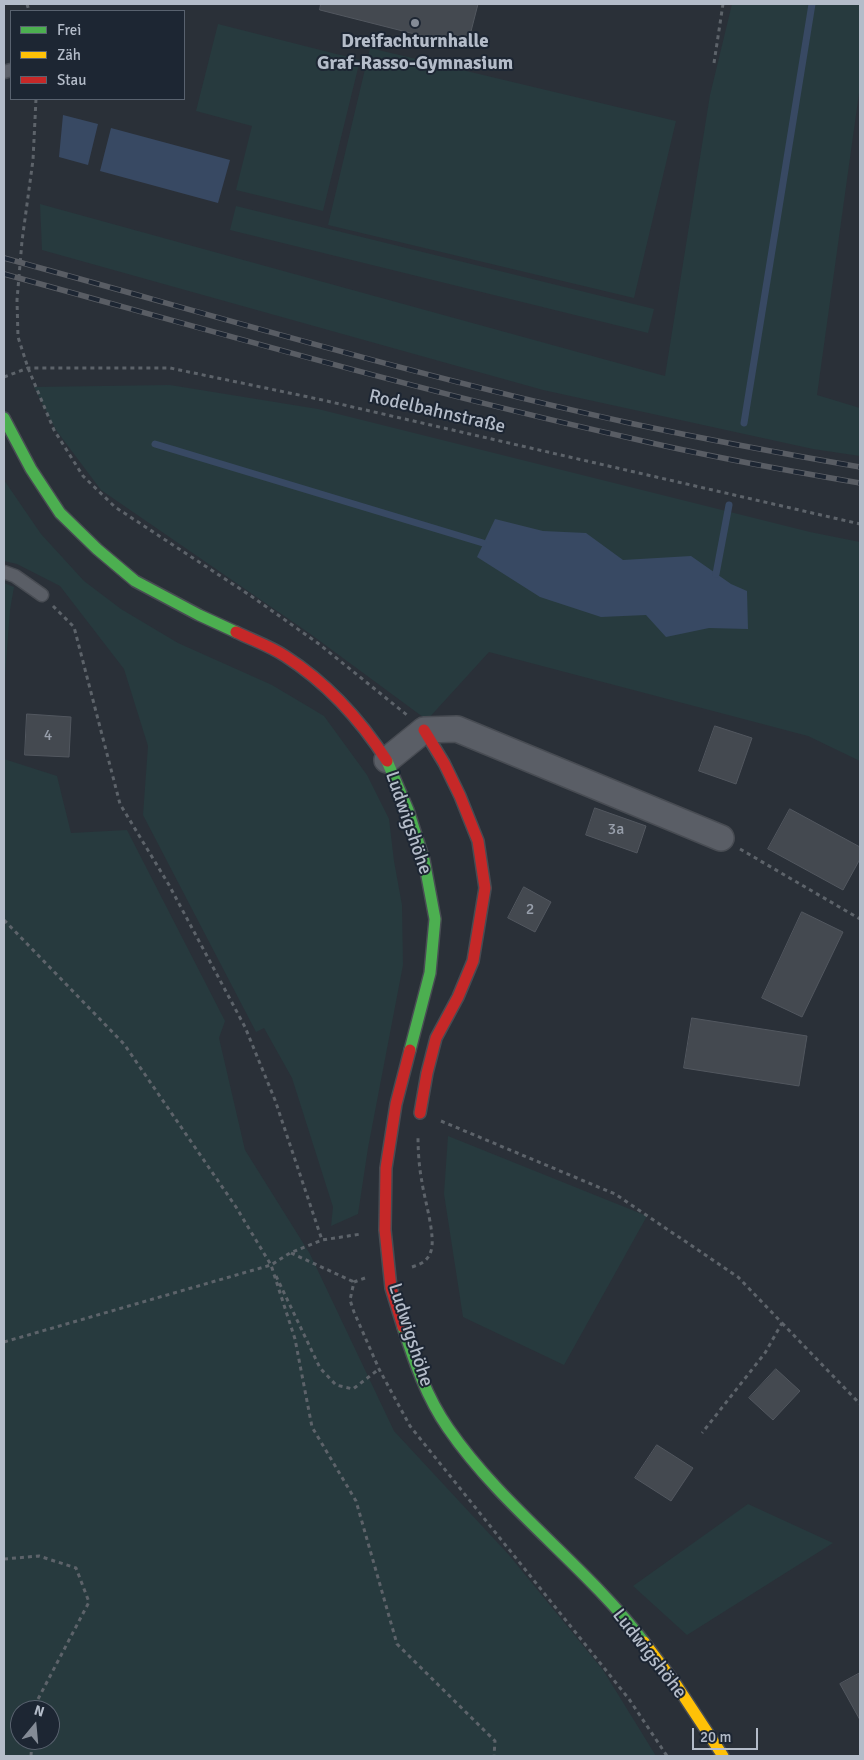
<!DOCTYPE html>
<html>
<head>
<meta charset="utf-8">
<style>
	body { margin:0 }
	#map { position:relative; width:864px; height:1760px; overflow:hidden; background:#2a3038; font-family:Signika,sans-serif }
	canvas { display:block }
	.frame { position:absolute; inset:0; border:5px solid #b4bcc9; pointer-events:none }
	.legend { position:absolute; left:10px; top:10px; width:175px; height:90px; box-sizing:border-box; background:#1d2633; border:1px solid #59626f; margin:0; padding:6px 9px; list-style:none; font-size:15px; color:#b4bcc9 }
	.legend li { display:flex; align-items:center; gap:10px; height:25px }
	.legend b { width:25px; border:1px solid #59626f }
	.north { position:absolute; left:10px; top:1700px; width:50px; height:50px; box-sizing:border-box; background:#1d2633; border:1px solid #59626f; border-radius:50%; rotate:17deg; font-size:14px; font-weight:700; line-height:20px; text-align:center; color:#b4bcc9 }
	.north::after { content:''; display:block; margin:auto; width:18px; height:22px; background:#848b96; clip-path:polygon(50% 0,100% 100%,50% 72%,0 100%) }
	.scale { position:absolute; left:692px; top:1728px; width:66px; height:22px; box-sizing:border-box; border:2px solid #b4bcc9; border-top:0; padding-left:6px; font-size:15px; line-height:18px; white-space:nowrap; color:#b4bcc9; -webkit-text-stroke:4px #1d2633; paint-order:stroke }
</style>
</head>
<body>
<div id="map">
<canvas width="864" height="1760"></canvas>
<div class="frame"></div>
<ul class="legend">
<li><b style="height:6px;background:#4caf50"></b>Frei</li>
<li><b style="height:6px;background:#ffc107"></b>Zäh</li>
<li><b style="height:6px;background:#c62828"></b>Stau</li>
</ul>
<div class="north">N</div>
<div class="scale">20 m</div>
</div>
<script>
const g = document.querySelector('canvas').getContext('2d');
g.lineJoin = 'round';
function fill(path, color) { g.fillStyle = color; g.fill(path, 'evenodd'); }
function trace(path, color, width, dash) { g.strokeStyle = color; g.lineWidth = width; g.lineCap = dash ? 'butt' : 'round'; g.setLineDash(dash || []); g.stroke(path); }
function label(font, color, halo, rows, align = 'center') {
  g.font = font + ' Signika,sans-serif'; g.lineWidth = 4; g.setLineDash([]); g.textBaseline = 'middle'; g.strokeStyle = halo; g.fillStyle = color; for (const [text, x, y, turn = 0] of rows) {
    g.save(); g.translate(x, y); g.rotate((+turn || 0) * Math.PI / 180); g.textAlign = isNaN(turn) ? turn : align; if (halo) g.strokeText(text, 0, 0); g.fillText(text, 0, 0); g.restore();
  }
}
const green = new Path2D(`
	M 732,4 L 860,4 L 860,86 L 817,395 L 860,408 L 860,456 L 813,449 L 543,390 L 42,250 L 40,204 L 665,376 L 710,95 Z
	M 218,24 L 360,60 L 323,211 L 236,190 L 252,126 L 196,111 Z
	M 370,48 L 676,121 L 634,298 L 328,225 Z
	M 236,206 L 654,309 L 648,333 L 230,230 Z
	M 170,385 L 318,409 L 810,532 L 860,542 L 860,761 L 808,736 L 489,652 L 427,720 L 309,633 L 101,490 L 56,430 L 34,387 Z
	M 4,480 L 41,534 L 84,581 L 121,609 L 178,643 L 272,685 L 324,716 L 367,775 L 389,819 L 394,861 L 402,905 L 403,965 L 368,1148 L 358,1214 L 331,1226 L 333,1207 L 292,1078 L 264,1028 L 256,1032 L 143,815 L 148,746 L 124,669 L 60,586 L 17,564 L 4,561 Z
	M 4,583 L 14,587 L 10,610 L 4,689 Z
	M 4,759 L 57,776 L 71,833 L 127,830 L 225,1021 L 219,1038 L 245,1150 L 310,1254 L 394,1431 L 509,1555 L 603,1670 L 656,1756 L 4,1756 ZM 20,1710 L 50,1710 L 50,1740 L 20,1740 Z
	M 448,1136 L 647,1216 L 564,1365 L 463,1317 L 444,1194 Z
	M 748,1504 L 833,1543 L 687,1635 L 633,1586 Z`);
const water = new Path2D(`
	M 63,115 L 98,124 L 88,165 L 59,157 Z
	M 111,128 L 230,160 L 218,203 L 100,171 Z
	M 495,519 L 543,531 L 586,533 L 623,560 L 691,556 L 731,584 L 747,591 L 748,629 L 709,628 L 666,637 L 646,615 L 601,617 L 540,597 L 477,557 Z`);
const stream = new Path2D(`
	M 744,423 L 812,4
	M 155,444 L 483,543
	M 716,574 L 729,505`);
const building = new Path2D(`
	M 321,4 L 478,4 L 468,43 L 455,39 L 454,44 L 320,10 Z
	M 27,714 L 71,717 L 69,757 L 25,755 Z
	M 715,726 L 752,738 L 736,784 L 699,771 Z
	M 595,808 L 646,826 L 637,853 L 586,835 Z
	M 790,809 L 860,847 L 860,859 L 843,890 L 768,849 Z
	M 524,887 L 551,902 L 535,932 L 508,918 Z
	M 802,912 L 843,932 L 802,1017 L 762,998 Z
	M 692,1018 L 807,1036 L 799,1086 L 684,1068 Z
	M 776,1369 L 800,1391 L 773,1420 L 749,1398 Z
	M 657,1445 L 693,1468 L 671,1501 L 635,1478 Z
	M 860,1673 L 860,1720 L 840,1684 Z`);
const path = new Path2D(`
	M 27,4 L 29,11
	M 714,63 L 723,4
	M 36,99 L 33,160 L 22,241 L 17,300 L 18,337 L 28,368 L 54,430 L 83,476 L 115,507 L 251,596 L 319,644 L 407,715
	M 4,377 L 28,368 L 170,368 L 318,399 L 860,524
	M 53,606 L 74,627 L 120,804 L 169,885 L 245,1027 L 275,1100 L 322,1240
	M 740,849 L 860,919
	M 4,920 L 124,1044 L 236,1207 L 271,1265 L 295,1339 L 312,1427 L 356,1501 L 397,1644 L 495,1741 L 494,1756
	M 441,1121 L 615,1194 L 738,1277 L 782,1323 L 765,1353 L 702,1433
	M 291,1253 L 354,1282
	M 412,1267 C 421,1264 428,1261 431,1251 C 436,1236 424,1198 422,1182 C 419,1167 418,1151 418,1136
	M 276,1276 L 320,1368 L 336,1385 L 353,1389 L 379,1369
	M 365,1278 L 354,1282 L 350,1300 L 354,1312 L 379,1369 L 410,1426 L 629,1699 L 667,1756
	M 782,1323 L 860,1404
	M 4,1342 L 271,1265 L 290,1253 L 322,1240 L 361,1234
	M 4,1559 L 39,1556 L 76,1568 L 89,1602 L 37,1701 L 36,1710
	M 31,1756 L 32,1740`);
const lane = new Path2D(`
	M 4,72 L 11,70
	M 4,572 L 15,576 L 42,595`);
const street = new Path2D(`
	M 387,760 L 424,730 L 457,729 L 721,838`);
const fast = new Path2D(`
	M 4,418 L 31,469 L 60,513 L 97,549 L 135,581 L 199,615 L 236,632
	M 387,761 L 408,810 L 424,860 L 435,919 L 430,973 L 410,1050
	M 403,1327 C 414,1361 427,1398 448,1428 C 503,1508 585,1565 644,1642`);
const slow = new Path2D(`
	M 644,1642 L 675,1683 L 723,1756`);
const jam = new Path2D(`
	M 236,632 C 252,640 270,646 285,656 C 327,683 360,719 387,761
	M 420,1113 L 427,1073 L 436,1038 L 458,997 L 473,961 L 485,888 L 478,841 L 460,796 L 444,763 L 424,730
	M 403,1327 L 391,1288 L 385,1230 L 386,1168 L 396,1104 L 410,1050`);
const rail = new Path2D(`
	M 4,258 C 213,315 422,378 634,424 C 709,440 785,454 860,467
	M 4,274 C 212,331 419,391 630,438 C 706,456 783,470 860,483`);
const markers = [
	[415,23,5,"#848b96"]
];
const numberNames = [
	["4",48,736],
	["3a",616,830],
	["2",530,910]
];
const poiNames = [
	["Dreifachturnhalle",415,42],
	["Graf-Rasso-Gymnasium",415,64]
];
const streetNames = [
	["Rodelbahnstraße",437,412,13],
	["Ludwigshöhe",408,823,71],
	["Ludwigshöhe",410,1335,72],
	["Ludwigshöhe",649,1654,52]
];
fill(green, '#273a3e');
fill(water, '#384963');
trace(stream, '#384963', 7);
fill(building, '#444950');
trace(building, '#52575f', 1);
trace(lane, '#484c53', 15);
trace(street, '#484c53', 28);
trace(fast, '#484c53', 14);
trace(slow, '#484c53', 14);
trace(jam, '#484c53', 14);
trace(path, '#5d636a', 3, [4, 4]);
trace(lane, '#5a5e66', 12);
trace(street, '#5a5e66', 25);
trace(fast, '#4caf50', 11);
trace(slow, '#ffc107', 11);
trace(jam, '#c62828', 11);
trace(rail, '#595d64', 5.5);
trace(rail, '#1d2633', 4, [11]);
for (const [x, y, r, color] of markers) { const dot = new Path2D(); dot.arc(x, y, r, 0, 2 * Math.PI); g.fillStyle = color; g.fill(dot); trace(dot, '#1d2633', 2); }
label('16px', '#989fab', null, numberNames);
label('bold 19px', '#b4bcc9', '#1d2633', poiNames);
label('19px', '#b4bcc9', '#1d2633', streetNames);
</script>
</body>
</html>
